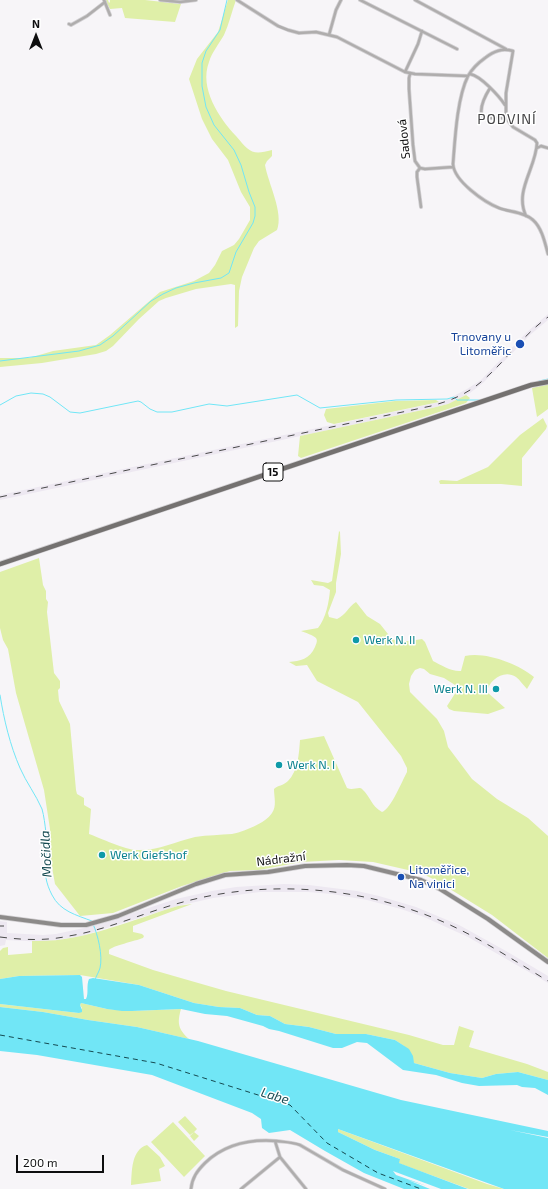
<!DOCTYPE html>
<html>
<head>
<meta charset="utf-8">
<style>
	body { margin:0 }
	#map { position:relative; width:548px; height:1189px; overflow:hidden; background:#f7f5f8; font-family:"Exo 2",sans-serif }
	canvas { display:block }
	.north { position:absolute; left:16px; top:16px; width:40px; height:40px; -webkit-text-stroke:3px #fff; paint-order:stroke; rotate:0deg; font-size:11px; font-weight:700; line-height:16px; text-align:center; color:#0e0e0f }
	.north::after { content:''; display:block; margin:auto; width:14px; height:18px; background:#0e0e0f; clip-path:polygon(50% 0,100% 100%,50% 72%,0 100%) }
	.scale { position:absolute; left:16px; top:1155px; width:88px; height:18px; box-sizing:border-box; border:2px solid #0e0e0f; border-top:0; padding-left:5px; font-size:12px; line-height:14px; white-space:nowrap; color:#0e0e0f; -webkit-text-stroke:3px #fff; paint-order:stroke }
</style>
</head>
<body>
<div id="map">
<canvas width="548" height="1189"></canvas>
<div class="north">N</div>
<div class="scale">200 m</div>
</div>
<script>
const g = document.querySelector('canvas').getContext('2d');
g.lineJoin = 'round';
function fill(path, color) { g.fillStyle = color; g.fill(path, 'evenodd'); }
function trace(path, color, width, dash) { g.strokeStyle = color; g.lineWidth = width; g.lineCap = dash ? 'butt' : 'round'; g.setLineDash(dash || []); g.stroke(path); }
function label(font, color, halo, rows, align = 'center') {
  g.font = font + ' "Exo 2",sans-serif'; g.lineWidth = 3; g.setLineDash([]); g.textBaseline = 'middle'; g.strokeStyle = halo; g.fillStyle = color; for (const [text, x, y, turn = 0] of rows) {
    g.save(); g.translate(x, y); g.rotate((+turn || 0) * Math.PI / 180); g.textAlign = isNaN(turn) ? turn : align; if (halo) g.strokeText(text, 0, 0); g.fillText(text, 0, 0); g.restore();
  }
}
const built = new Path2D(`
	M 548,314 L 548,320 L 530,335 L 483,383 L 470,393 L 448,404 L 432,408 L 0,500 L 0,495 L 431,404 L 446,400 L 467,389 L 481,380 L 527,332 Z
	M 284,884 L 309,885 L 357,891 L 379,896 L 416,907 L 459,925 L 506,951 L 548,976 L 548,983 L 468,937 L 424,917 L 401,909 L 367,900 L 332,894 L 308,892 L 260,892 L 213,898 L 178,906 L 81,936 L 46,942 L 6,940 L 5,945 L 0,946 L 0,921 L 7,922 L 7,933 L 43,935 L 56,934 L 93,926 L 176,899 L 212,891 L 236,887 Z`);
const green = new Path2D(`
	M 105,0 L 108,0 L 109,3 L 110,2 L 110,0 L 145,0 L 181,4 L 175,22 L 125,18 L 122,8 L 110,9 Z
	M 228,0 L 236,0 C 232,11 229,24 224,35 C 219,44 212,52 209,62 C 199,88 219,118 236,136 C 249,151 251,156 272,150 L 272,156 L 267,161 L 265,165 C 268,183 284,213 277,230 L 259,241 L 254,248 L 242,277 L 239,291 L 238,326 L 235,328 L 235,285 L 231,284 L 196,289 L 166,298 L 159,301 L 139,319 L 113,346 L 106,351 L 96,354 L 42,363 L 0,367 L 0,358 L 29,358 L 53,351 L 96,345 L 110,335 L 160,292 L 194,281 L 209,273 L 215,265 L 222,251 L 234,245 L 239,239 L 250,220 L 250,207 L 241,192 L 228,160 L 212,139 L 202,119 L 189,79 L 197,59 L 218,32 Z
	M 548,384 L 548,409 L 537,417 L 532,388 Z
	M 466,395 L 470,398 L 466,403 L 301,458 L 298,456 L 300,436 L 432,408 L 448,404 Z
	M 436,400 L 439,402 L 334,424 L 327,422 L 324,415 L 326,409 L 395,401 Z
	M 543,418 L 547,426 L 546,429 L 522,458 L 522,486 L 501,484 L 440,484 L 439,481 L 441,480 L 457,481 L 488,467 L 520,435 Z
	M 339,531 L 340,532 L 341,554 L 336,583 L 336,592 L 328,613 L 329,617 L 337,619 C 346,615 348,607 356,602 L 367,616 L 380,624 L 392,639 L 398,641 L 410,641 L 422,639 L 425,642 L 433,661 C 441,665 452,672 461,671 L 465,656 C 485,651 519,664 534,677 L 527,689 C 523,685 520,680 516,677 C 504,669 489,680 487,692 L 505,708 L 488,714 L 454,711 L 449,709 L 447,706 L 456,692 L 455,685 L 444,678 L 430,674 L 424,669 L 420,668 L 415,670 L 411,676 L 409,684 L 410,692 L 437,719 L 444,731 L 448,747 L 472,779 L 497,799 L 528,818 L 548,836 L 548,958 L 492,915 L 437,881 L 421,873 L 373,862 L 339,860 L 301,862 L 259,870 L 230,871 L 182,886 L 113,913 L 80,916 L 55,884 L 49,850 L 50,829 L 44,790 L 16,693 L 8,649 L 3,640 L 0,628 L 0,572 L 39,558 L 43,585 L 46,591 L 46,599 L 48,602 L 47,612 L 54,673 L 60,681 L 60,688 L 58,690 L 59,701 L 70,724 L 76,790 L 77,794 L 84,798 L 84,805 L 91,809 L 89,834 C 100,838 126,850 136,850 C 158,851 174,842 195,837 C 208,835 220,835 232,834 C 243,832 266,823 272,813 C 277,806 274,797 274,789 C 278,785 283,786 288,781 C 298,771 299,754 300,740 L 324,736 L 347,788 C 353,791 359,786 362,789 C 371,797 371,806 382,812 C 391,809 402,781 407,772 L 407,768 L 401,756 L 358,702 L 317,681 L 307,665 L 296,666 L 289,662 C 300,661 310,659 315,647 C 316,644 318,641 316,638 C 313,635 306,633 301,631 L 318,628 C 326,618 329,602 330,590 L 323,586 L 314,585 L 311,580 L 328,583 L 332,581 Z
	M 192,904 L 133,926 L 133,932 L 142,934 L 144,936 L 143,938 C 135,941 112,946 109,950 L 109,954 L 153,970 L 226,991 L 409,1035 L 443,1045 L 454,1045 L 459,1026 L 474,1031 L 469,1047 L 527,1064 L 548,1072 L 548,1080 L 518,1072 L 496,1074 L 482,1078 L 450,1073 L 414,1063 L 404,1046 L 395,1040 L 366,1034 L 336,1034 L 309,1027 L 285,1024 L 270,1016 L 257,1015 L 240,1008 L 219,1007 L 194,1003 L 139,985 L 80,975 L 19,976 L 0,979 L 0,951 L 3,948 L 8,947 L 8,955 L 32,953 L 32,941 C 81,943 131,920 178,906 Z
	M 81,1003 L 107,1009 L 132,1011 L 181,1009 C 177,1023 178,1029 189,1039 L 137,1027 L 88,1020 L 43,1012 L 0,1007 L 0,1004 L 79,1013 L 82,1008 L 80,1005 Z
	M 185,1116 L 197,1129 L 194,1132 L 199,1136 L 194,1141 L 190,1136 L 194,1132 L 190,1135 L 178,1122 Z
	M 173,1122 L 205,1156 L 184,1177 L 151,1142 Z
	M 338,1129 L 487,1184 L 504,1189 L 469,1189 L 398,1163 L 400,1159 L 375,1150 L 338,1132 Z
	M 147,1145 L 160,1157 L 165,1166 L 159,1169 L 161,1181 L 131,1185 C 132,1171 131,1150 147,1145 Z`);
const water = new Path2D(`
	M 80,975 L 82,977 L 84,999 L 86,999 C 89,993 86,986 89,979 L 93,978 L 139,985 L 194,1003 L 219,1007 L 240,1008 L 257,1015 L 270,1016 L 285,1024 L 309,1027 L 336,1034 L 366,1034 L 395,1040 L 409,1049 L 413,1056 L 414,1063 L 450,1073 L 482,1078 L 496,1074 L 518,1072 L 548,1080 L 548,1095 L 535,1088 L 522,1087 L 517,1085 L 479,1086 L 462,1083 L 436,1075 L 403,1070 L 367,1043 L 357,1042 L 342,1048 L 333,1048 L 279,1031 L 269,1029 L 263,1026 L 227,1016 L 205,1014 L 181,1009 L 132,1011 L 122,1011 L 107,1009 L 81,1003 L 80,1005 L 82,1010 L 82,1012 L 79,1013 L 0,1004 L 0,979 L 19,976 Z
	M 0,1007 L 43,1012 L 88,1020 L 137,1027 L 198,1041 L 401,1100 L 548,1131 L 548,1137 L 510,1130 L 548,1138 L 548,1189 L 504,1189 L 338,1129 L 338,1132 L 375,1150 L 400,1159 L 399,1163 L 468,1189 L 441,1189 L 393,1171 L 396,1175 L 427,1186 L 408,1180 L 430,1189 L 404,1189 L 364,1173 L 325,1151 L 290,1130 L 269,1133 L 262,1128 L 261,1119 L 252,1113 L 152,1075 L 37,1055 L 0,1051 Z`);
const stream = new Path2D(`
	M 0,361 L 79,351 L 100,345 L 113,336 L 151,301 L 163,294 L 176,288 L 194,283 L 221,278 L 229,273 L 236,252 L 253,223 L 255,216 L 255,207 L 249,192 L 241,165 L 234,150 L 214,125 L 206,107 L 202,86 L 202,63 L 206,51 L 220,30 L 227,0
	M 539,381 L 548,379
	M 0,405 L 16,396 L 31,393 L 43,394 L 50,397 L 70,412 L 80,413 L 138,401 L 141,402 L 150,409 L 157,412 L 172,412 L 209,404 L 227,406 L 297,395 L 320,408 L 396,400 L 447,399 L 454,397 L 457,400 L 480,400
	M 0,695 C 4,720 10,745 20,768 C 26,782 36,795 42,809 C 44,816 45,825 46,833 C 49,857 39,870 52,895 C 60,911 76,915 92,921
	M 93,924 C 98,935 103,956 100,968 C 99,972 96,976 95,980`);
const ferry = new Path2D(`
	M 0,1035 L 156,1063 L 290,1105 L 327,1143 L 378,1173 L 421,1189`);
const street = new Path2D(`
	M 104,0 L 110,15
	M 160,0 L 180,2 L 196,0
	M 237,0 L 278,26 L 288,30 L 299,33 L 316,32 L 337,37 L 405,72 L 415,74 L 468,76
	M 360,0 L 457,49
	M 415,0 L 506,49
	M 69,24 L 71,25 L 87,16 L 105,2
	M 329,35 L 336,10 L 341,0
	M 405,72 L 418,44 L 422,31
	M 410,74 L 409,78 L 409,89 L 413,145 L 415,161 L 420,168 L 425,169 L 453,167
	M 470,74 C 481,76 499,96 505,105
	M 490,88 C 485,96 479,107 482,116 L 487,118 L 506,118
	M 537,148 L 541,146 L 548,148
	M 420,168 L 417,172 L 417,177 L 421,207
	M 526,216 C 514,191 536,168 537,143 L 535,140 L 513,127 L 506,118 L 506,93 L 513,51 C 502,48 494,51 485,58 C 478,63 472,69 468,76 C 457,98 455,139 453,164 C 454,181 484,202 499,208 C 509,212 525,212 533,220 C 542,228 545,243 548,254
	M 275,1141 L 280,1157 L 306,1189
	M 191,1189 C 192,1178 197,1171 205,1163 C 225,1144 249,1139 276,1141 C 284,1142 292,1142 300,1145 L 343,1170 L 385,1189
	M 241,1189 L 280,1157`);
const secondary = new Path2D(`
	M 0,917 L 61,925 L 86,925 L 118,916 L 196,884 L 225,875 L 268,872 L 305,866 L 347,865 L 364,866 L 405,876 L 421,880 L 440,889 L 488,919 L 548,962`);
const primary = new Path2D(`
	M 0,564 L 531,385 L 548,382`);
const rail = new Path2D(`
	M 0,497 L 431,406 C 450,401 467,394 481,382 C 505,362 522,336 548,317
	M 0,926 L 4,926
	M 0,937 C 23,940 46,941 69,936 C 106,930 141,914 176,904 C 265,878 364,886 448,924 C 483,940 515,961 548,981`);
const markers = [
	[520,344,5,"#1a4fb4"],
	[356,640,4,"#0f9aa8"],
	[496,689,4,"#0f9aa8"],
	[279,765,4,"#0f9aa8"],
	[102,855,4,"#0f9aa8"],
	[401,877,4,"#1a4fb4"]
];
const shields = [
	[273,472,20]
];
const shieldNames = [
	["15",273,472]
];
const streetNames = [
	["Sadová",404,139,-96],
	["Nádražní",281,859,-7]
];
const transitNames = [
	["Trnovany u",511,337],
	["Litoměřic",511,351],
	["Litoměřice,",409,870,"left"],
	["Na vinici",409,884,"left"]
];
const cultureNames = [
	["Werk N. II",364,640],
	["Werk N. III",488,689,"right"],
	["Werk N. I",287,765],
	["Werk Giefshof",110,855]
];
const waterNames = [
	["Močidla",46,854,-93],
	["Labe",275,1096,17]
];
const quarterNames = [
	["PODVINÍ",507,119]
];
fill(built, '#ede8f1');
fill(green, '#dfefa8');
fill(water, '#71e6f6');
trace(stream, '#71e6f6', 1);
trace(ferry, '#154a51', 1, [5, 4]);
trace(street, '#d2d0d3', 4);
trace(secondary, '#d2d0d3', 5.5);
trace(primary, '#d2d0d3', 6);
trace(street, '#afadad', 2.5);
trace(secondary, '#8c8a89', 4);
trace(primary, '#747170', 4.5);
trace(rail, '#484849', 1, [7, 7]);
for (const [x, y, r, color] of markers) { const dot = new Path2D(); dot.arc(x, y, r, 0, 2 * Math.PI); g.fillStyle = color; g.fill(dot); trace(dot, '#fff', 1.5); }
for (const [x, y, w] of shields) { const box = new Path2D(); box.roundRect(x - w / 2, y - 9, w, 18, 3); g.fillStyle = '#fff'; g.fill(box); trace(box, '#0e0e0f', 1); }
label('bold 11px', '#0e0e0f', null, shieldNames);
label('12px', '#0e0e0f', '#fff', streetNames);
label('12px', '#164399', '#fff', transitNames, 'right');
label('12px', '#0d838f', '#fff', cultureNames, 'left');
label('italic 13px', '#154a51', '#fff', waterNames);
g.letterSpacing = '1px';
label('14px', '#444345', '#fff', quarterNames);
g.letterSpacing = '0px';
</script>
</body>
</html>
